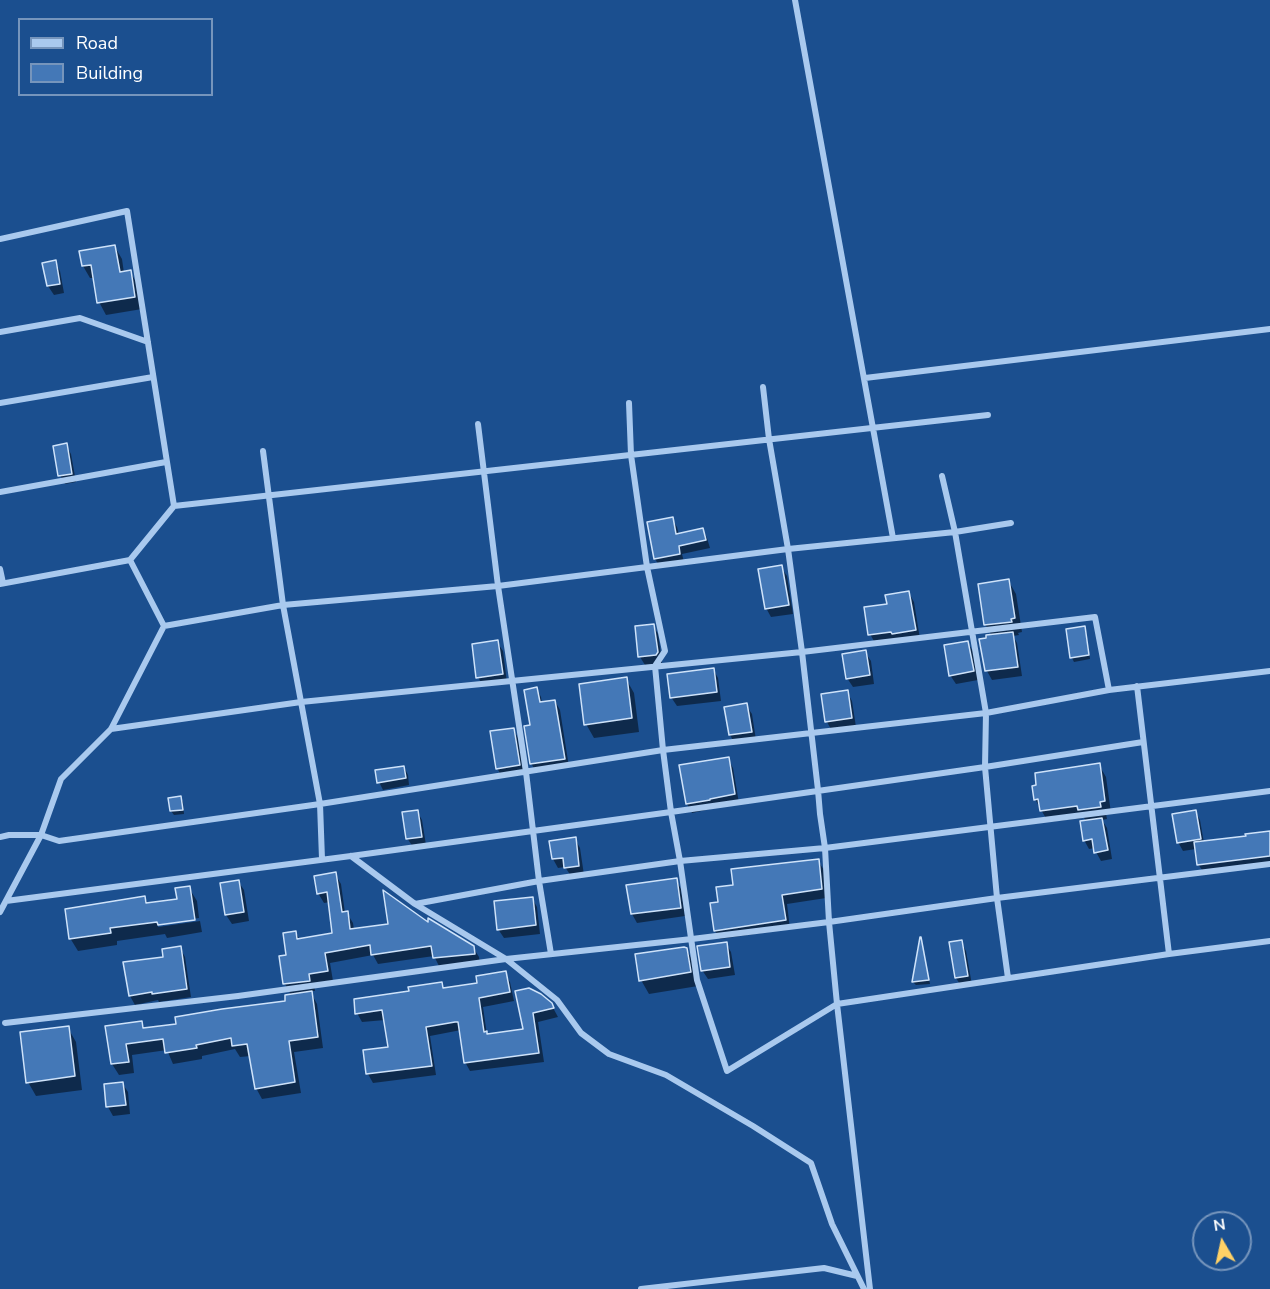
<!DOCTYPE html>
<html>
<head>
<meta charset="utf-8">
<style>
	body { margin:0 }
	#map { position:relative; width:1270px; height:1289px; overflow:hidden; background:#1b4f8f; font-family:"Nunito Sans",sans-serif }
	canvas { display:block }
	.legend { position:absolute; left:18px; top:18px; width:195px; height:78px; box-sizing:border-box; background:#1b4f8f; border:2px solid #7695bc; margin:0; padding:8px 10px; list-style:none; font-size:18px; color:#fff }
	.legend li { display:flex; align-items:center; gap:12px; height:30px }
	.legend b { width:30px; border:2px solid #7695bc }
	.north { position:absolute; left:1192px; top:1211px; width:60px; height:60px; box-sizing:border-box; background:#1b4f8f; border:2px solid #7695bc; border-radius:50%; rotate:351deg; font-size:16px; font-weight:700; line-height:24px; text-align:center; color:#fff }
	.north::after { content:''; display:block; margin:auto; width:21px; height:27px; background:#ffd166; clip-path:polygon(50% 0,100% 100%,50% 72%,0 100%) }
</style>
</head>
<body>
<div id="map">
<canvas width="1270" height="1289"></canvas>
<ul class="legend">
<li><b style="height:8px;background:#a9c9ee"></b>Road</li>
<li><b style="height:16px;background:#4478b7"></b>Building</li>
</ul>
<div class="north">N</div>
</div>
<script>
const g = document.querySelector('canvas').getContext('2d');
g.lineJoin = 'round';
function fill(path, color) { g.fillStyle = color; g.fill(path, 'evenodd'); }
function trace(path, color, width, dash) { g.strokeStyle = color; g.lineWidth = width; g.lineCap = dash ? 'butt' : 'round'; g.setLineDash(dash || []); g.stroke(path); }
const shadow = new Path2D(`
	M 115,247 L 122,259 L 124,273 L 130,272 L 138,285 L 142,309 L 106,315 L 99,302 L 94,278 L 90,278 L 83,266 Z
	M 55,262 L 60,271 L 64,293 L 54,295 L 48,286 Z
	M 66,445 L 71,454 L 76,482 L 65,484 L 60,475 Z
	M 672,519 L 677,527 L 679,535 L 703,530 L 707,538 L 710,548 L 682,554 L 684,562 L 660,567 L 655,559 Z
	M 781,567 L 787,576 L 793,614 L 771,617 L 766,608 Z
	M 1008,580 L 1016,594 L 1022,632 L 1018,633 L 1019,635 L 1013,636 L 1017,643 L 1022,676 L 992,680 L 987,671 L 980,640 L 992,636 L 985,624 Z
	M 909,593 L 914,602 L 920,639 L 875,643 L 870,634 L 889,605 Z
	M 653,625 L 658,634 L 662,662 L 661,664 L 645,665 L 640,657 Z
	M 1084,628 L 1086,632 L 1090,659 L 1074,662 L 1072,658 Z
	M 497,642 L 503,651 L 507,683 L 483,686 L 478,677 Z
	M 967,642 L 973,651 L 978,680 L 956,684 L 950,675 Z
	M 865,652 L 871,661 L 874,684 L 853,687 L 847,678 Z
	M 713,669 L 718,678 L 721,701 L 677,706 L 671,697 Z
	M 626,679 L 634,693 L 639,732 L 594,738 L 586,724 Z
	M 537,689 L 541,697 L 542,703 L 555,701 L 560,710 L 569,767 L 536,772 L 531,763 L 532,726 Z
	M 847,692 L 852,701 L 856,727 L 832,731 L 827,722 Z
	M 746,705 L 752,714 L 756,740 L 735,744 L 730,735 Z
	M 513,729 L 518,738 L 524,774 L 502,777 L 497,768 Z
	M 728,759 L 733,768 L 739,803 L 692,813 L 687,804 Z
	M 1099,765 L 1106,777 L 1111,813 L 1106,814 L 1107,819 L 1102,820 L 1107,828 L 1112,859 L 1101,861 L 1096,852 L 1095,848 L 1089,849 L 1084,840 L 1086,821 L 1084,818 L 1048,822 L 1035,799 Z
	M 404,767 L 408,775 L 409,785 L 383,790 L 379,782 Z
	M 180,798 L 183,802 L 184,814 L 174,815 L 171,811 L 170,799 Z
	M 417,811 L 422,820 L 426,845 L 413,847 L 407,838 Z
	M 1195,811 L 1200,820 L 1204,843 L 1270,832 L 1270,866 L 1204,873 L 1198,864 L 1196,849 L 1183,851 L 1178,842 Z
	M 575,839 L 580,848 L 584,875 L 571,876 L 565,867 L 558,868 L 553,859 Z
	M 818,861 L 824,870 L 826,898 L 787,904 L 790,929 L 720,939 L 715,931 L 720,903 L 734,886 Z
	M 335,874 L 341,884 L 345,913 L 347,913 L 353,923 L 354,930 L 430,925 L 473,947 L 479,957 L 480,964 L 440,968 L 434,956 L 378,964 L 373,955 L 330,963 L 333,981 L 314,984 L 315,991 L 310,991 L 317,1004 L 323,1048 L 294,1052 L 301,1093 L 262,1099 L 256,1088 L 251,1056 L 240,1057 L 235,1049 L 202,1056 L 202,1059 L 173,1064 L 167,1050 L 132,1055 L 134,1073 L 119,1075 L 112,1064 L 107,1028 L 141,1022 L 145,1029 L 177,1025 L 287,1002 L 291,995 L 285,984 L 281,957 L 288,956 L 296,933 L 300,940 L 334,935 L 330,902 L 324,903 L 318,893 Z
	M 676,880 L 681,889 L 685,916 L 637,923 L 632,914 Z
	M 238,881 L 244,890 L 249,921 L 232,924 L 226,915 Z
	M 189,888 L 197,901 L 199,918 L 158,924 L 158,927 L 200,921 L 202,932 L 167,938 L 165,934 L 117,941 L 117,945 L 78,951 L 70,938 L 145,898 L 148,904 L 179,900 Z
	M 532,898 L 537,907 L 540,934 L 504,938 L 498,929 Z
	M 921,939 L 930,984 L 916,985 L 913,982 Z
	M 961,942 L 966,951 L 972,985 L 961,986 L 956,978 Z
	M 726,944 L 731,952 L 735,975 L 708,979 L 702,970 Z
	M 180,948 L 185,957 L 191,997 L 159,1002 L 158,1000 L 135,1005 L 130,996 L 164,958 Z
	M 686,949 L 694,963 L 698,986 L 649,994 L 641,980 Z
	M 505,973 L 510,982 L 514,1001 L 483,1007 L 487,1035 L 524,1030 L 516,992 L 551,1004 L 558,1017 L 538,1022 L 544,1062 L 470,1071 L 465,1062 L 461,1030 L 430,1036 L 436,1075 L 373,1083 L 368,1074 L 365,1051 L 390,1048 L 385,1020 L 362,1022 L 357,1013 L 410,992 L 441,983 L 445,990 L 479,984 Z
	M 68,1028 L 76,1042 L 82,1090 L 36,1096 L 28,1082 Z
	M 122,1083 L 128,1092 L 130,1114 L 113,1116 L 108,1107 L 105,1085 Z`);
const building = new Path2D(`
	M 115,245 L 120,272 L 131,270 L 135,297 L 97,303 L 91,265 L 82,266 L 79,251 Z
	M 56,260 L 60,284 L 47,286 L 42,263 Z
	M 67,443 L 72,474 L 58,476 L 53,446 Z
	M 673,517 L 676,534 L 703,528 L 706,540 L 679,546 L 680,554 L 654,559 L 647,522 Z
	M 782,565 L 789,605 L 765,609 L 758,569 Z
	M 1009,579 L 1015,618 L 1011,619 L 1012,622 L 984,625 L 978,584 Z
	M 909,591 L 916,630 L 892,634 L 891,632 L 868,635 L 864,607 L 887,604 L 885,595 Z
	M 654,624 L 658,652 L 656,655 L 638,657 L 635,626 Z
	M 1085,626 L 1089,655 L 1070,658 L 1066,629 Z
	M 1013,632 L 1018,667 L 985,671 L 979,639 L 986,638 L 986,635 Z
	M 498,640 L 503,674 L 476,678 L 472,644 Z
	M 968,641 L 974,671 L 949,676 L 944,645 Z
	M 866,650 L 870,675 L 846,679 L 842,654 Z
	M 714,668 L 717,692 L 670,698 L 667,674 Z
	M 627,677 L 632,718 L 584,725 L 579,684 Z
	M 537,687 L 540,702 L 555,700 L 565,759 L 530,764 L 524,726 L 530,725 L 524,690 Z
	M 848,690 L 852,718 L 825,722 L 821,694 Z
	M 747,703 L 752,732 L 729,735 L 724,707 Z
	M 514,728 L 520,765 L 496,769 L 490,731 Z
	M 729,757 L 735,794 L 710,799 L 710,800 L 686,804 L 679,765 Z
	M 1100,763 L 1105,801 L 1100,802 L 1101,807 L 1078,810 L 1077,806 L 1040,811 L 1038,799 L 1034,800 L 1032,786 L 1036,785 L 1035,773 Z
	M 404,766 L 406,778 L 377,783 L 375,770 Z
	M 181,796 L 183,810 L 170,811 L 168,798 Z
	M 418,810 L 422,837 L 406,839 L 402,812 Z
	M 1196,810 L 1201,839 L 1177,843 L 1172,814 Z
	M 1102,818 L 1108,850 L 1094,853 L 1092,839 L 1083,841 L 1080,821 Z
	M 1270,831 L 1270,856 L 1197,865 L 1194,842 L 1246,836 L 1245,834 Z
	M 576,837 L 579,866 L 564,868 L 563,858 L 552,859 L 549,841 Z
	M 819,859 L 822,889 L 782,895 L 786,920 L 714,931 L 710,903 L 718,902 L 716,887 L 733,885 L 731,869 Z
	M 336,872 L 342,912 L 348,911 L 350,929 L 388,924 L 383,890 L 428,922 L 428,918 L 474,946 L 475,954 L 433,958 L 431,946 L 371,955 L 370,945 L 325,953 L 328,971 L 309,974 L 310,981 L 283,984 L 279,956 L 286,955 L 283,933 L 296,931 L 297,939 L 332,933 L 327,892 L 317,894 L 314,876 Z
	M 677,878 L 681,908 L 631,914 L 626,885 Z
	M 239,880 L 244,912 L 225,915 L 220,883 Z
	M 190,886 L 195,920 L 158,925 L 157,922 L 110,928 L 111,933 L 69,939 L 65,909 L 145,896 L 146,903 L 177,899 L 175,888 Z
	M 533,897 L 536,925 L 497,930 L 494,901 Z
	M 920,937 L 921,937 L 929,980 L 912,982 Z
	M 962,940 L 968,976 L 955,978 L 949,942 Z
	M 727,942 L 730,967 L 701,971 L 697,946 Z
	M 181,946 L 187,989 L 152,994 L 152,992 L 129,996 L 123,962 L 163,957 L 162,949 Z
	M 684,947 L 687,948 L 691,972 L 639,981 L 635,954 Z
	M 506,971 L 510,992 L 479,998 L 484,1032 L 487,1031 L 487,1034 L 523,1029 L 515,991 L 529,988 L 541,994 L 552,1003 L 554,1008 L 533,1013 L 539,1053 L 464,1063 L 458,1022 L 455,1022 L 426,1027 L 432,1066 L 366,1074 L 363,1050 L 388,1047 L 382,1010 L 355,1014 L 354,999 L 409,991 L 408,987 L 442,982 L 443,988 L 477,983 L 476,976 Z
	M 312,991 L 318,1037 L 289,1041 L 295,1082 L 255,1089 L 247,1044 L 232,1046 L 231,1038 L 196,1045 L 197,1048 L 165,1053 L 163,1039 L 126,1044 L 129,1062 L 111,1064 L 105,1026 L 142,1021 L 143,1028 L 176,1024 L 175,1017 L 222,1009 L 285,1001 L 285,995 Z
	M 69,1026 L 75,1076 L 26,1083 L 20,1032 Z
	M 123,1082 L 126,1105 L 106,1107 L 104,1084 Z`);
const street = new Path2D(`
	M 795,0 L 893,538
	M 0,239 L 127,211 L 174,506
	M 0,332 L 80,318 L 148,342
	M 865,378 L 1270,329
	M 763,387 L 769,439 L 788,549 L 802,652 L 818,790 L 820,814 L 825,848 L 829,922 L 837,1004 L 870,1289
	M 0,403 L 153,377
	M 629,403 L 631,455 L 647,567 L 665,651 L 655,666 L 663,750 L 671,812 L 680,861 L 697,980 L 727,1071 L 837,1004 L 1169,954 L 1270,941
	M 478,424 L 498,586 L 526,772 L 539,881 L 551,954
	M 263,451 L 283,605 L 320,804 L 322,859
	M 942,476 L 955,532 L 986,713 L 985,767 L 997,898 L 1008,978
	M 0,492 L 166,462
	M 0,569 L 3,583
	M 0,584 L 130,560 L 174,506 L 988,415
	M 164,626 L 283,605 L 498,586 L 788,549 L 955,532 L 1011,523
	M 1137,686 L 1169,954
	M 111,729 L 301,702 L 802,652 L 1095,617 L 1109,690
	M 0,837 L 9,835 L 41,835 L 59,841 L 320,804 L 663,750 L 986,713 L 1109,690 L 1270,671
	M 351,856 L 415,904 L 506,959 L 557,1000 L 581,1033 L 609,1054 L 666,1075 L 753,1126 L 811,1163 L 832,1224 L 864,1289
	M 6,901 L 351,856 L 671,812 L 985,767 L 1143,742
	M 415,904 L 539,881 L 680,861 L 825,848 L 1270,791
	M 0,912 L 41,835 L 61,779 L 111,729 L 164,626 L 130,560
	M 5,1023 L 238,996 L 506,959 L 692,939 L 829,922 L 997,898 L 1270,864
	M 641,1289 L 824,1268 L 857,1276`);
fill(shadow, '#0007');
fill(building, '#4478b7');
trace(building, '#cfe3fa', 1.5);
trace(street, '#a9c9ee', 6);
</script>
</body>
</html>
